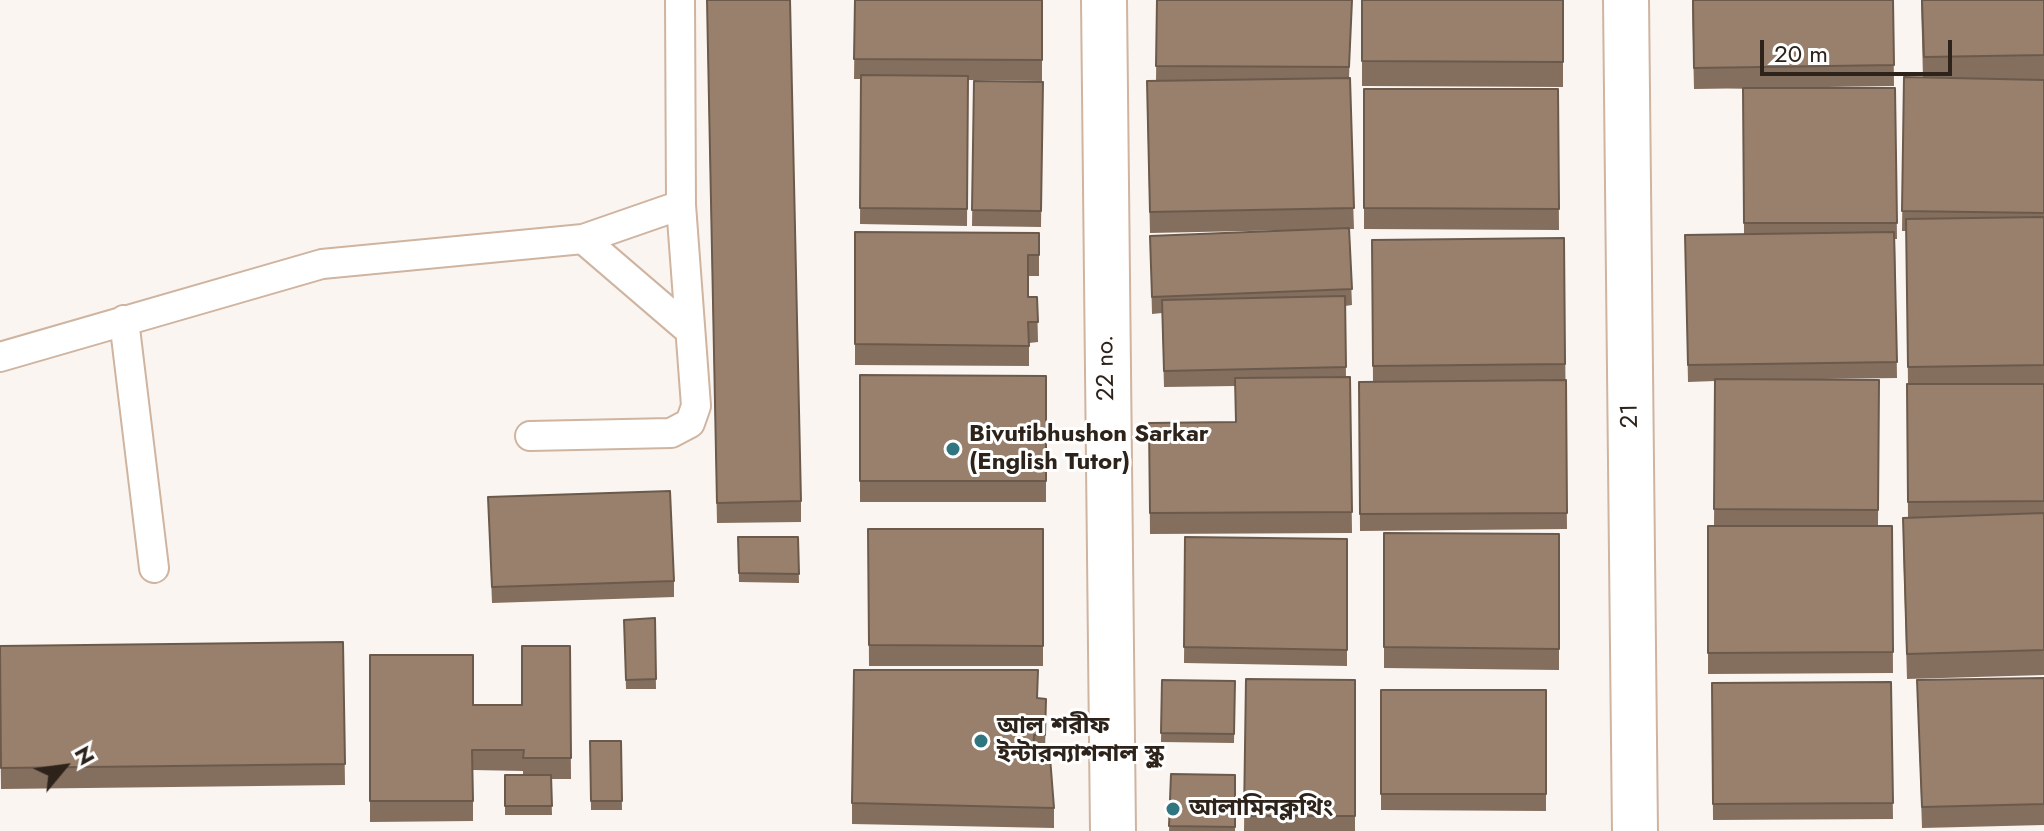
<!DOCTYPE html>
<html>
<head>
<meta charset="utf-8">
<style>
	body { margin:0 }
	#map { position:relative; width:2044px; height:831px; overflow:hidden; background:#fbf5f1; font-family:Jost,sans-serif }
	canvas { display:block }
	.north { position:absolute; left:24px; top:727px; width:80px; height:80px; -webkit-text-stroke:6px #fff; paint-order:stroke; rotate:61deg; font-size:22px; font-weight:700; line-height:32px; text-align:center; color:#2d231b }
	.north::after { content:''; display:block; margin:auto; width:28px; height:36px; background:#2d231b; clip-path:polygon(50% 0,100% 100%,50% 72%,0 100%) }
	.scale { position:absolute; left:1760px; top:40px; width:192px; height:36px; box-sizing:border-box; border:4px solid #2d231b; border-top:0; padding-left:10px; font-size:24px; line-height:28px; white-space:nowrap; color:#2d231b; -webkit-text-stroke:6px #fff; paint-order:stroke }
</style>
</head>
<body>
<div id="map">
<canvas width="2044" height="831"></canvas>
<div class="north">N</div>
<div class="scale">20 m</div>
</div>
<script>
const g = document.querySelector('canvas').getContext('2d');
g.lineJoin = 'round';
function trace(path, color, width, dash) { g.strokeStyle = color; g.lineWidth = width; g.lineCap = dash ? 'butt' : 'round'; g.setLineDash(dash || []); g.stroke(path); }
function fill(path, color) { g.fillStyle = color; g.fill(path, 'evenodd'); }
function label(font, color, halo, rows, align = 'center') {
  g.font = font + ' Jost,"Noto Sans Bengali",sans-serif'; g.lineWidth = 6; g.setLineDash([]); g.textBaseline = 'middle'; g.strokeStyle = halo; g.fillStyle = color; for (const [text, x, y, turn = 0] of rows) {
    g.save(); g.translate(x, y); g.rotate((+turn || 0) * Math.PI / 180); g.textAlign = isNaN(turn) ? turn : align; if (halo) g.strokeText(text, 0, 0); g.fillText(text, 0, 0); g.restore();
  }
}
const service = new Path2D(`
	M 583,239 L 689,330
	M 124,320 L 154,568
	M 0,357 L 322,264 L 583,239 L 681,205
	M 530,436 L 671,433 L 690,423 L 696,406 L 681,205 L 680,0`);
const minor = new Path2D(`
	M 1104,0 L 1113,831
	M 1626,0 L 1635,831`);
const wall = new Path2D(`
	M 855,0 L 1042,0 L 1042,81 L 968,80 L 967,226 L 860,224 L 861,79 L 854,79 Z
	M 1157,0 L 1352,0 L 1349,78 L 1354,229 L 1349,229 L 1352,305 L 1345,306 L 1346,377 L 1350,377 L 1352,533 L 1150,534 L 1149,423 L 1236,422 L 1235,386 L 1164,387 L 1162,313 L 1152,314 L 1150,236 L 1293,230 L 1150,233 L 1147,102 L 1156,81 Z
	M 1362,0 L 1563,0 L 1563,87 L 1362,86 Z
	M 1692,0 L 1893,0 L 1894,86 L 1694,89 Z
	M 1921,0 L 2044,0 L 2044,675 L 1907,679 L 1903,543 L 1903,518 L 1908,518 L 1907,384 L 1908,384 L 1906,231 L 1902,231 L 1904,77 L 1923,78 Z
	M 707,21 L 801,501 L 801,522 L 717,523 Z
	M 974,81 L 1043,82 L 1041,227 L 972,226 Z
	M 1743,88 L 1895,88 L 1897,239 L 1895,239 L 1897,378 L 1823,379 L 1879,380 L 1878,526 L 1892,526 L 1893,673 L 1708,674 L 1708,526 L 1714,526 L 1715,381 L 1688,382 L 1685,235 L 1744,234 Z
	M 1364,89 L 1558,89 L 1559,230 L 1364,229 Z
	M 855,232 L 1039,233 L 1039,276 L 1028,276 L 1028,297 L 1037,297 L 1038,342 L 1029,343 L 1029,366 L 855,365 Z
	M 1564,238 L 1567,529 L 1360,531 L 1359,382 L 1373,382 L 1372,240 Z
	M 860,375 L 1046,376 L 1046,502 L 860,502 Z
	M 488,497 L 674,581 L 674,597 L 492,603 Z
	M 868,529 L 1043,529 L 1043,666 L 869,666 Z
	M 1384,533 L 1559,534 L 1559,670 L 1384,668 Z
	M 738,537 L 798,537 L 799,583 L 739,582 Z
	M 1185,537 L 1347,539 L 1347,666 L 1184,663 Z
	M 655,618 L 656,689 L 626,689 L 624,620 Z
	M 343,642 L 345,785 L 1,789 L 0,696 Z
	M 570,646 L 571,779 L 551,779 L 552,815 L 505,815 L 505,775 L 523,775 L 523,771 L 473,770 L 473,821 L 370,822 L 370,655 L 473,705 L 522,705 Z
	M 2044,678 L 2044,825 L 1922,828 L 1917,680 Z
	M 1246,679 L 1355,680 L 1355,831 L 1244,831 Z
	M 1162,680 L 1235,681 L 1234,743 L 1161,742 Z
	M 1891,682 L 1893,819 L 1713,820 L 1712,683 Z
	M 1381,690 L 1546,690 L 1546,811 L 1381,810 Z
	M 1037,698 L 1046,699 L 1045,756 L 1034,756 L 1054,808 L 1054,828 L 852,824 L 852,803 Z
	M 590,741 L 621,741 L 622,810 L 591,810 Z
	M 1171,774 L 1235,775 L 1235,831 L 1169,831 Z`);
const building = new Path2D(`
	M 707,0 L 790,0 L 801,501 L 717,503 Z
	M 855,0 L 1042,0 L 1042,60 L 854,59 Z
	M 1157,0 L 1352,0 L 1349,67 L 1156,66 Z
	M 1362,0 L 1563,0 L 1563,62 L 1362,61 Z
	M 1693,0 L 1893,0 L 1894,65 L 1694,68 Z
	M 1922,0 L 2044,0 L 2044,55 L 1924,57 Z
	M 861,75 L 968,76 L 967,209 L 860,208 Z
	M 1904,77 L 2044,80 L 2044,213 L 1902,211 Z
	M 1350,78 L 1354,208 L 1150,212 L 1147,81 Z
	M 974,81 L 1043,82 L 1041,211 L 972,210 Z
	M 1743,88 L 1895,88 L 1897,223 L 1744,223 Z
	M 1364,89 L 1558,89 L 1559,209 L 1364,208 Z
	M 2044,217 L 2044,365 L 1908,367 L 1906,219 Z
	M 1349,228 L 1352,289 L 1152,297 L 1150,236 Z
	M 855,232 L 1039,233 L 1039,255 L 1028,255 L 1028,297 L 1037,297 L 1038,322 L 1028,322 L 1029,346 L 855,344 Z
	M 1894,232 L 1897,362 L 1688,365 L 1685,235 Z
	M 1564,238 L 1565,364 L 1373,366 L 1372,240 Z
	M 1345,296 L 1346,367 L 1164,371 L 1162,300 Z
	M 860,375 L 1046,376 L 1046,481 L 860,481 Z
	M 1350,377 L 1352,512 L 1150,513 L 1149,423 L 1236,422 L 1235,378 Z
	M 1715,379 L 1879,380 L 1878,510 L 1714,509 Z
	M 1566,380 L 1567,513 L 1360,514 L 1359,382 Z
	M 1907,384 L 2044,384 L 2044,501 L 1908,502 Z
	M 670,491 L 674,581 L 492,587 L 488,497 Z
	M 2044,513 L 2044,650 L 1907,654 L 1903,518 Z
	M 1708,526 L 1892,526 L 1893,652 L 1708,653 Z
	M 868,529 L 1043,529 L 1043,646 L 869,645 Z
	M 1384,533 L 1559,534 L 1559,649 L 1384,647 Z
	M 738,537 L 798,537 L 799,574 L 739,573 Z
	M 1185,537 L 1347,539 L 1347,650 L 1184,647 Z
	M 655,618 L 656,679 L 626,680 L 624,620 Z
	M 343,642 L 345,764 L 1,768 L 0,646 Z
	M 522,646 L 570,646 L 571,758 L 523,758 L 524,750 L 472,750 L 473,801 L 370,801 L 370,655 L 473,655 L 473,705 L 522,705 Z
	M 854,670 L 1038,670 L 1037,698 L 1046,699 L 1045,735 L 1034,735 L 1033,756 L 1050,757 L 1054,808 L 852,803 Z
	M 2044,678 L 2044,804 L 1922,807 L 1917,680 Z
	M 1246,679 L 1355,680 L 1355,816 L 1244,816 Z
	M 1162,680 L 1235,681 L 1234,734 L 1161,733 Z
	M 1891,682 L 1893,803 L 1713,804 L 1712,683 Z
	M 1381,690 L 1546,690 L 1546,794 L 1381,794 Z
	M 590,741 L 621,741 L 622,801 L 591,801 Z
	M 1171,774 L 1235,775 L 1235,827 L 1169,826 Z
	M 505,775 L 551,775 L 552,806 L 505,806 Z`);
const markers = [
	[953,449,8,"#2f7681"],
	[981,741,8,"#2f7681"],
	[1173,809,8,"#2f7681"]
];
const streetNames = [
	["22 no.",1107,368,-91],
	["21",1631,416,-91]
];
const poiNames = [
	["Bivutibhushon Sarkar",969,435],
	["(English Tutor)",969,463],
	["আল শরীফ",997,727],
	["ইন্টারন্যাশনাল স্কুল",997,755],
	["আলামিনক্লথিং",1189,809]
];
trace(service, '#cfb4a0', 32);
trace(minor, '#cfb4a0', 48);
trace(service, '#fff', 28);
trace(minor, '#fff', 44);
fill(wall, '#846e5e');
fill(building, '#99806d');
trace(building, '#6b5a4c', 2);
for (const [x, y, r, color] of markers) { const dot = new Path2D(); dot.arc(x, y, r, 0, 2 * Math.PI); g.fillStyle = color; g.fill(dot); trace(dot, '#fff', 3); }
label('24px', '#2d231b', '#fff', streetNames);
label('bold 24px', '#2d231b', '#fff', poiNames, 'left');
</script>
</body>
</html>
